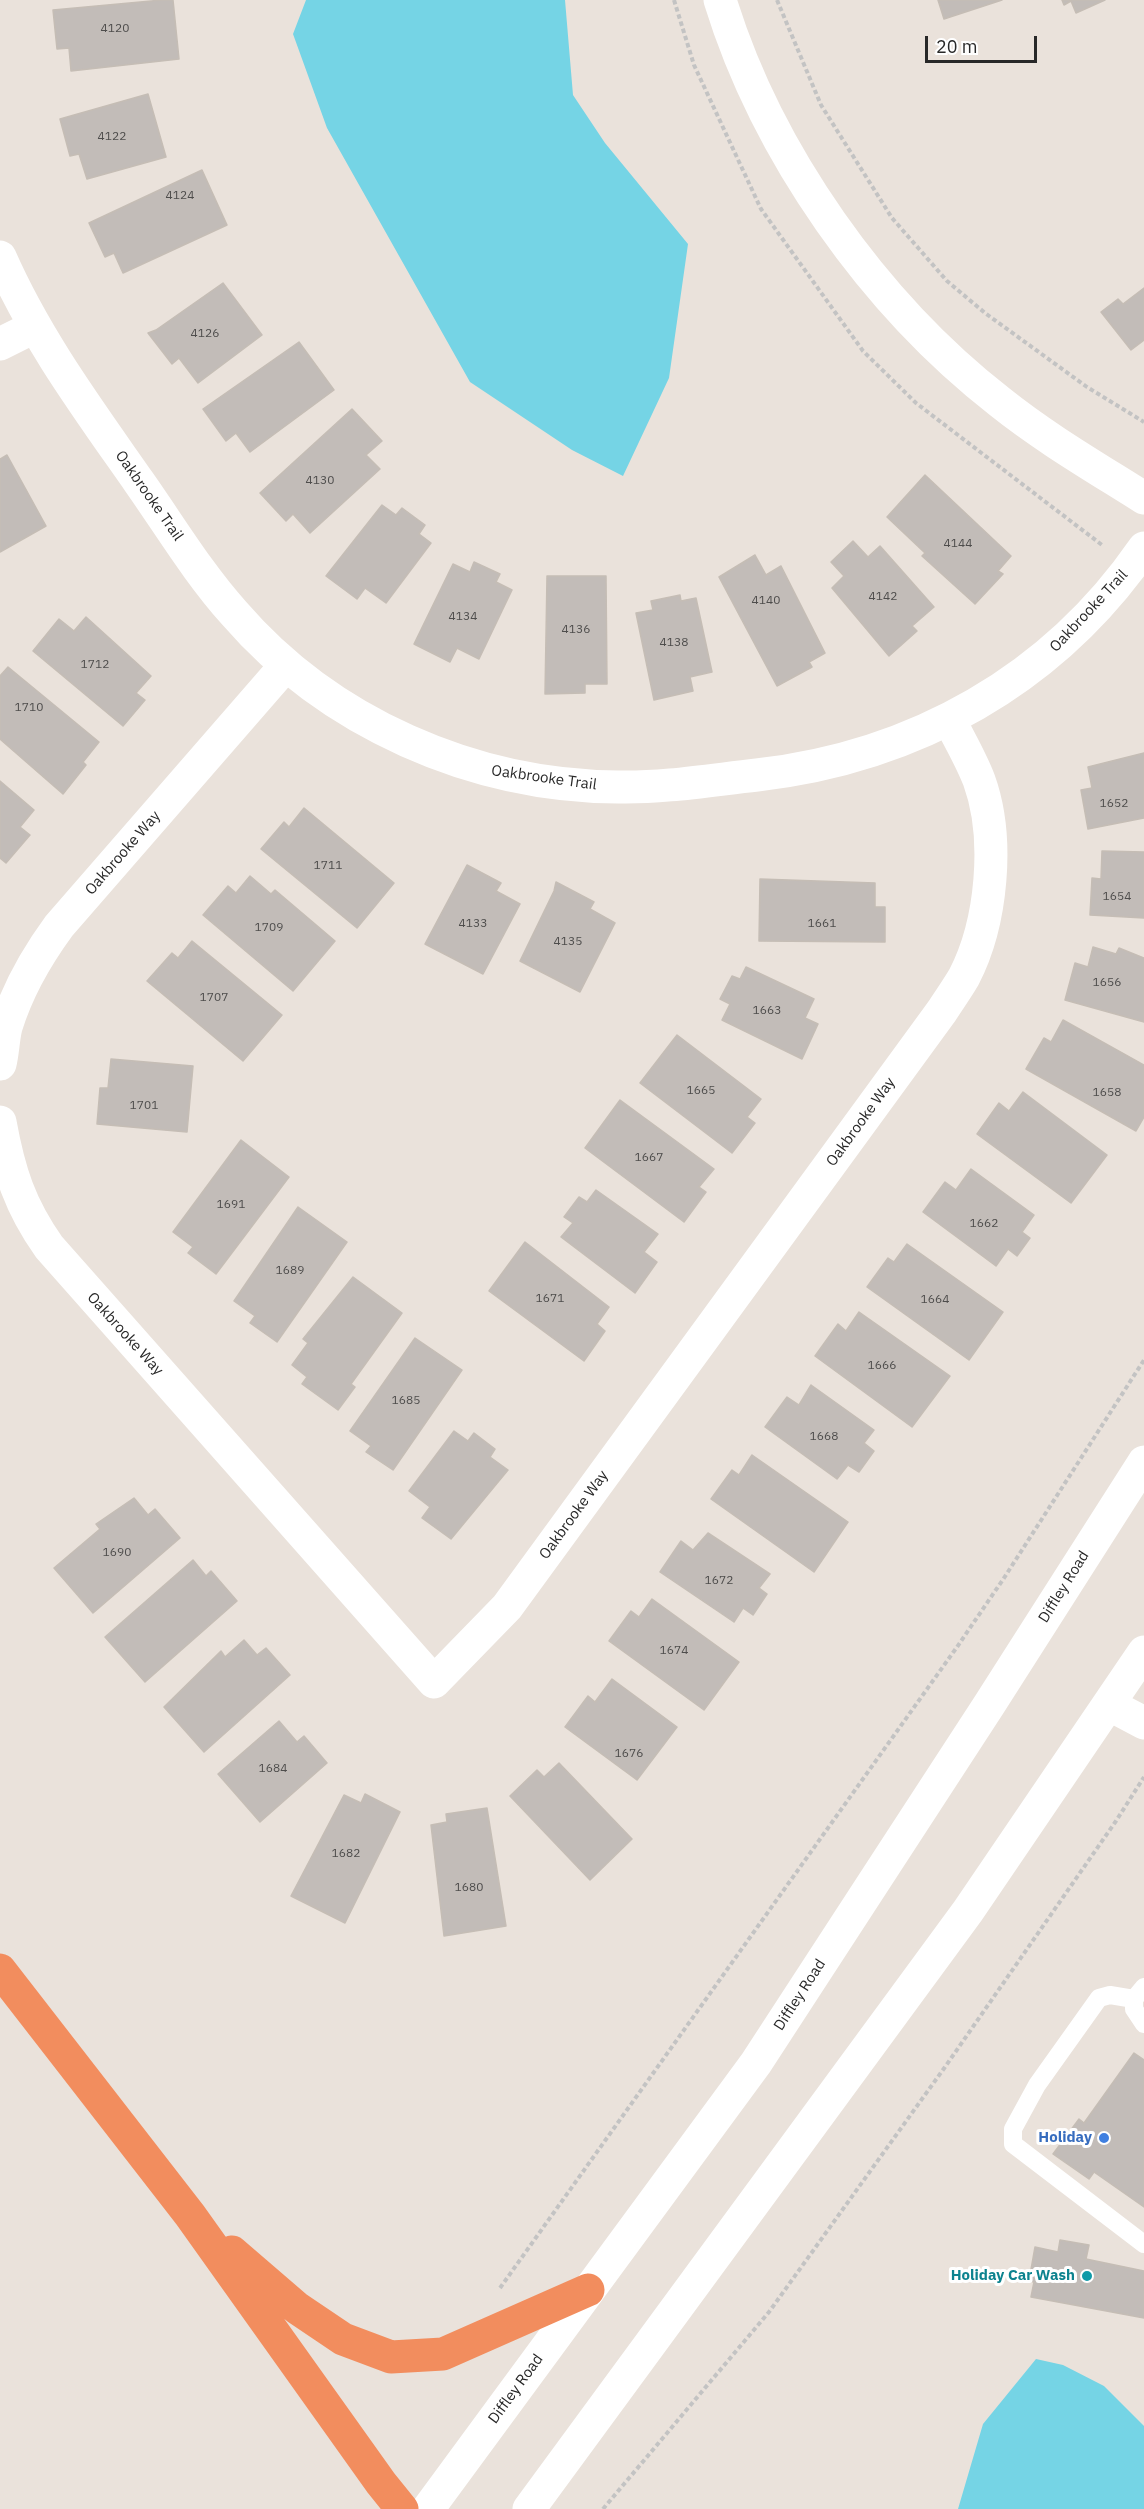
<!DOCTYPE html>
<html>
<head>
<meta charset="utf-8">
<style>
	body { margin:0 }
	#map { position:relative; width:1144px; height:2509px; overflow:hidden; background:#eae2db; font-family:"IBM Plex Sans",sans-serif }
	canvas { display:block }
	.scale { position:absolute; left:925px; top:36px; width:112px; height:27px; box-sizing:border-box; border:3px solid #282828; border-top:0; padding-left:8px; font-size:18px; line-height:21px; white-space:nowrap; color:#282828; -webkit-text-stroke:4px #fff; paint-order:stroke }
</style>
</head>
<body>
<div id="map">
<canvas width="1144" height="2509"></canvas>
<div class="scale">20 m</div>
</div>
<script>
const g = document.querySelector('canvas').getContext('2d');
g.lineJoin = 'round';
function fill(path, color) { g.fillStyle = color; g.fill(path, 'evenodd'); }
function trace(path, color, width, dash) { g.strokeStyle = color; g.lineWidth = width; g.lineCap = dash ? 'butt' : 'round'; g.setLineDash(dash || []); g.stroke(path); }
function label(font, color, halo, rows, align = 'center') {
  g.font = font + ' "IBM Plex Sans",sans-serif'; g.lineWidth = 6; g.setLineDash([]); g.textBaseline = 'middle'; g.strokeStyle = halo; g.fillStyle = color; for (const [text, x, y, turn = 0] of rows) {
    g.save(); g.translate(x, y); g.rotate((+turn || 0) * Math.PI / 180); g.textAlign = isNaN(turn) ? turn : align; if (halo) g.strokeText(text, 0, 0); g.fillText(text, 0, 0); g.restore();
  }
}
const water = new Path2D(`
	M 306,0 L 565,0 L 573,95 L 605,143 L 688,244 L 669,378 L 623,476 L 572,450 L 470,382 L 327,128 L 293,34 Z
	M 1036,2359 L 1063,2365 L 1104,2386 L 1144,2426 L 1144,2509 L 958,2509 L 983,2424 Z`);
const building = new Path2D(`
	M 162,0 L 173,0 L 179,59 L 71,71 L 69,48 L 57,49 L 53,10 Z
	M 938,0 L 1002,0 L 944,19 Z
	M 1062,0 L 1105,0 L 1076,13 L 1071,1 L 1064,5 Z
	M 148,94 L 166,157 L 87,179 L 79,154 L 70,156 L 60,119 Z
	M 202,170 L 227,225 L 123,273 L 114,253 L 105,257 L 89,223 Z
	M 223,283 L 262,335 L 198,383 L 179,358 L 172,364 L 148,333 L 156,330 Z
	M 1144,288 L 1144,340 L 1131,350 L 1101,312 L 1118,299 L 1123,304 Z
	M 299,342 L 334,390 L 250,452 L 236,433 L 226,441 L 203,409 Z
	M 352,409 L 382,441 L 366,455 L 380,469 L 310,533 L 293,514 L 286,521 L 260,493 Z
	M 7,455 L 46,526 L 0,552 L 0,459 Z
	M 925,475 L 1011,556 L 998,571 L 1003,574 L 975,604 L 922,556 L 925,553 L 887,517 Z
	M 382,505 L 396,515 L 402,508 L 425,525 L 419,534 L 431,543 L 386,603 L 365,588 L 357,599 L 326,576 Z
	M 853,541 L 868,557 L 880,546 L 934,607 L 912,626 L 917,631 L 889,656 L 832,588 L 844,576 L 831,562 Z
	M 755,555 L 766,575 L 781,566 L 825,653 L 809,662 L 812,667 L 777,686 L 719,577 Z
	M 474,562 L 500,574 L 496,582 L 512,590 L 479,659 L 457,648 L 450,662 L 414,644 L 453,564 L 470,572 Z
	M 547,576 L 606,576 L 607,684 L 585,684 L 585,693 L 545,694 Z
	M 680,595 L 681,601 L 696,598 L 712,672 L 690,677 L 693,691 L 654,700 L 636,613 L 653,610 L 651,601 Z
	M 86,617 L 151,676 L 136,693 L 145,700 L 123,726 L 33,651 L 59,619 L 74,631 Z
	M 8,667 L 99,742 L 83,762 L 86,765 L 63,794 L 0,739 L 0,676 Z
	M 1144,753 L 1144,818 L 1088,829 L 1081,790 L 1092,788 L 1088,767 Z
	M 0,781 L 34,810 L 20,827 L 30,835 L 6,863 L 0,858 Z
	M 304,808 L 394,883 L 357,928 L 261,849 L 284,822 L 289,827 Z
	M 1102,851 L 1144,852 L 1144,918 L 1090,915 L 1092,878 L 1101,879 Z
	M 467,865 L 501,883 L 496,891 L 520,904 L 483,974 L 425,944 Z
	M 250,876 L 271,894 L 275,890 L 335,941 L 293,991 L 203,915 L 228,886 L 236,893 Z
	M 760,879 L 875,883 L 875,907 L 885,907 L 885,942 L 759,941 Z
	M 556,882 L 594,902 L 590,909 L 615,923 L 580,992 L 520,961 L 554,891 Z
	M 192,941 L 282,1015 L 243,1061 L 147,981 L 172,953 L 178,958 Z
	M 1093,947 L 1116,954 L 1119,948 L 1144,958 L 1144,1022 L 1065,1000 L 1075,963 L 1088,967 Z
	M 746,967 L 814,999 L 805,1018 L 818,1024 L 802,1059 L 722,1020 L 730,1004 L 720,999 L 732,976 L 740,979 Z
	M 1063,1020 L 1144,1065 L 1144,1117 L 1136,1131 L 1026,1069 L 1044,1038 L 1051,1042 Z
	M 677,1035 L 761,1099 L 747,1117 L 755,1123 L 732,1153 L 640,1083 Z
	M 111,1059 L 193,1066 L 187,1132 L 97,1124 L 100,1088 L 108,1088 Z
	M 1023,1092 L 1107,1155 L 1071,1203 L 977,1134 L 999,1103 L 1009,1111 Z
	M 620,1100 L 714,1169 L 699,1187 L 706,1192 L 684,1222 L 585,1148 Z
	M 241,1140 L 289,1177 L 216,1274 L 188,1253 L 193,1247 L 173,1232 Z
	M 971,1169 L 1034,1215 L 1022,1232 L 1030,1238 L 1017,1256 L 1008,1249 L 996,1266 L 923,1212 L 945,1182 L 956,1190 Z
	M 596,1190 L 658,1234 L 644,1252 L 657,1262 L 635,1293 L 561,1237 L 573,1223 L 564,1217 L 579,1197 L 587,1202 Z
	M 298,1207 L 347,1242 L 277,1342 L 250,1323 L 255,1316 L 234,1301 Z
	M 525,1242 L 609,1307 L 597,1324 L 605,1331 L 584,1361 L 489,1291 Z
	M 907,1244 L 1003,1312 L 969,1360 L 867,1287 L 888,1258 L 894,1262 Z
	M 353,1277 L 402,1313 L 351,1384 L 355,1387 L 338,1410 L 302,1384 L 307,1377 L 292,1365 L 308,1343 L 303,1339 Z
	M 859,1312 L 950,1376 L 912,1427 L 815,1356 L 838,1324 L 846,1331 Z
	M 415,1338 L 462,1370 L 393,1470 L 366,1452 L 371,1446 L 350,1431 Z
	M 811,1385 L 874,1430 L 864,1443 L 874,1451 L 859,1472 L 848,1465 L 837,1479 L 765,1427 L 787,1397 L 799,1405 Z
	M 454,1431 L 468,1441 L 474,1433 L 495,1449 L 490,1457 L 508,1470 L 451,1539 L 422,1518 L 430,1507 L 409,1491 Z
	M 752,1455 L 848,1522 L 814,1572 L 711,1499 L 732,1470 L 739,1475 Z
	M 134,1498 L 148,1515 L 155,1509 L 180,1538 L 93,1613 L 54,1568 L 100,1529 L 96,1524 Z
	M 708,1533 L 770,1574 L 759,1588 L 767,1594 L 753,1615 L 743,1608 L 734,1622 L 660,1572 L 681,1541 L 693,1550 Z
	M 193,1560 L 206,1576 L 211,1571 L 237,1601 L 145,1682 L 105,1637 Z
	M 652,1599 L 739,1662 L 704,1710 L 609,1641 L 631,1611 L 639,1617 Z
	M 244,1640 L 257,1655 L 266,1648 L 290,1675 L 204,1752 L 164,1707 L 221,1651 L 225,1657 Z
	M 612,1679 L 677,1727 L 637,1780 L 565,1727 L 588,1696 L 595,1702 Z
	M 279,1721 L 297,1742 L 304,1736 L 327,1763 L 260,1822 L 218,1774 Z
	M 559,1763 L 632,1839 L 590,1880 L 510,1796 L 537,1770 L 544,1777 Z
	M 365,1794 L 400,1812 L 345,1923 L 291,1896 L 344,1795 L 361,1803 Z
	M 487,1808 L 506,1926 L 444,1936 L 431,1825 L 447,1822 L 446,1814 Z
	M 1134,2053 L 1144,2060 L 1144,2207 L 1094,2172 L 1089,2179 L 1053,2154 L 1079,2119 L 1084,2123 Z
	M 1060,2240 L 1089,2245 L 1086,2259 L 1144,2271 L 1144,2318 L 1031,2297 L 1034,2282 L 1029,2281 L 1035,2247 L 1058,2252 Z`);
const path = new Path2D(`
	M 674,0 L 694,65 L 761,209 L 863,351 L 916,403 L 1102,545
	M 777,0 L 821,105 L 892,218 L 947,281 L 985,313 L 1087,387 L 1144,422
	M 500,2288 L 957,1647 L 1004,1578 L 1144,1360
	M 603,2509 L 769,2312 L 945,2067 L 1116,1821 L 1144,1777`);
const lane = new Path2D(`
	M 1144,1987 L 1134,1999 L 1134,2009 L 1144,2024
	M 1134,1999 L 1110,1995 L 1099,1998 L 1037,2085 L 1013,2129 L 1013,2144 L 1144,2244`);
const street = new Path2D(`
	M 0,257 C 36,339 88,409 139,482 C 170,526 198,573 234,613 C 329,723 473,786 618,787 C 664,788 711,780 757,775 C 915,757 1053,680 1144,548
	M 0,344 L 34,327
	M 0,1064 C 3,1052 3,1039 6,1027 C 17,991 37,956 59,926 L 286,665
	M 0,1122 C 9,1172 20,1206 49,1247 L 434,1682 L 507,1607 L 942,1011 C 949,1000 957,989 964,977 C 992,923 1000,838 979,780 C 971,759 959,739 949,719
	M 1110,1705 L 1144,1723`);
const secondary = new Path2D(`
	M 720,0 C 767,153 874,304 1000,402 C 1045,438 1095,467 1144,498
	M 428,2509 L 756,2063 L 989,1705 L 1144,1462
	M 529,2509 L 968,1911 L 1144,1652`);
const highway = new Path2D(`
	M 0,1970 L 190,2215 L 381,2483 L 402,2509
	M 232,2252 L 297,2308 L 343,2339 L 391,2357 L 443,2354 L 588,2290`);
const markers = [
	[1104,2138,6,"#3f7fe0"],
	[1087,2276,6,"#0f9aa8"]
];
const numberNames = [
	["4120",115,29],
	["4122",112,137],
	["4124",180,196],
	["4126",205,334],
	["4130",320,481],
	["4144",958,544],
	["4142",883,597],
	["4140",766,601],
	["4134",463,617],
	["4136",576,630],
	["4138",674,643],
	["1712",95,665],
	["1710",29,708],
	["1652",1114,804],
	["1711",328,866],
	["1654",1117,897],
	["4133",473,924],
	["1661",822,924],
	["1709",269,928],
	["4135",568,942],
	["1656",1107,983],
	["1707",214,998],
	["1663",767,1011],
	["1665",701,1091],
	["1658",1107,1093],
	["1701",144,1106],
	["1667",649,1158],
	["1691",231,1205],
	["1662",984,1224],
	["1689",290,1271],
	["1671",550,1299],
	["1664",935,1300],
	["1666",882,1366],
	["1685",406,1401],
	["1668",824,1437],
	["1690",117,1553],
	["1672",719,1581],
	["1674",674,1651],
	["1676",629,1754],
	["1684",273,1769],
	["1682",346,1854],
	["1680",469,1888]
];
const streetNames = [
	["Oakbrooke Trail",149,496,55],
	["Oakbrooke Trail",1089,611,-47],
	["Oakbrooke Trail",544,778,8],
	["Oakbrooke Way",123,853,-49],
	["Oakbrooke Way",861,1122,-54],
	["Oakbrooke Way",125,1334,48],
	["Oakbrooke Way",574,1515,-54],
	["Diffley Road",1064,1587,-58],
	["Diffley Road",800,1995,-57],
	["Diffley Road",516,2389,-54]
];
const shopNames = [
	["Holiday",1092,2138]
];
const cultureNames = [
	["Holiday Car Wash",1075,2276]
];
fill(water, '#75d4e5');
fill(building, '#c2bcb8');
trace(building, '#c5bdb5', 1.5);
trace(path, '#c3c3c3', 4, [4.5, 3]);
trace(lane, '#fff', 18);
trace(street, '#fff', 33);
trace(secondary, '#fff', 33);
trace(highway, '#f28d5e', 33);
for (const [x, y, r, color] of markers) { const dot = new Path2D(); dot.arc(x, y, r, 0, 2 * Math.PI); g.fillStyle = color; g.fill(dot); trace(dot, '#fff', 2); }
label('12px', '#4e4d4c', null, numberNames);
label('15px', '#282828', '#fff', streetNames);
label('bold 15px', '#366cbe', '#fff', shopNames, 'right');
label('bold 15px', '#0d838f', '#fff', cultureNames, 'right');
</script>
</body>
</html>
